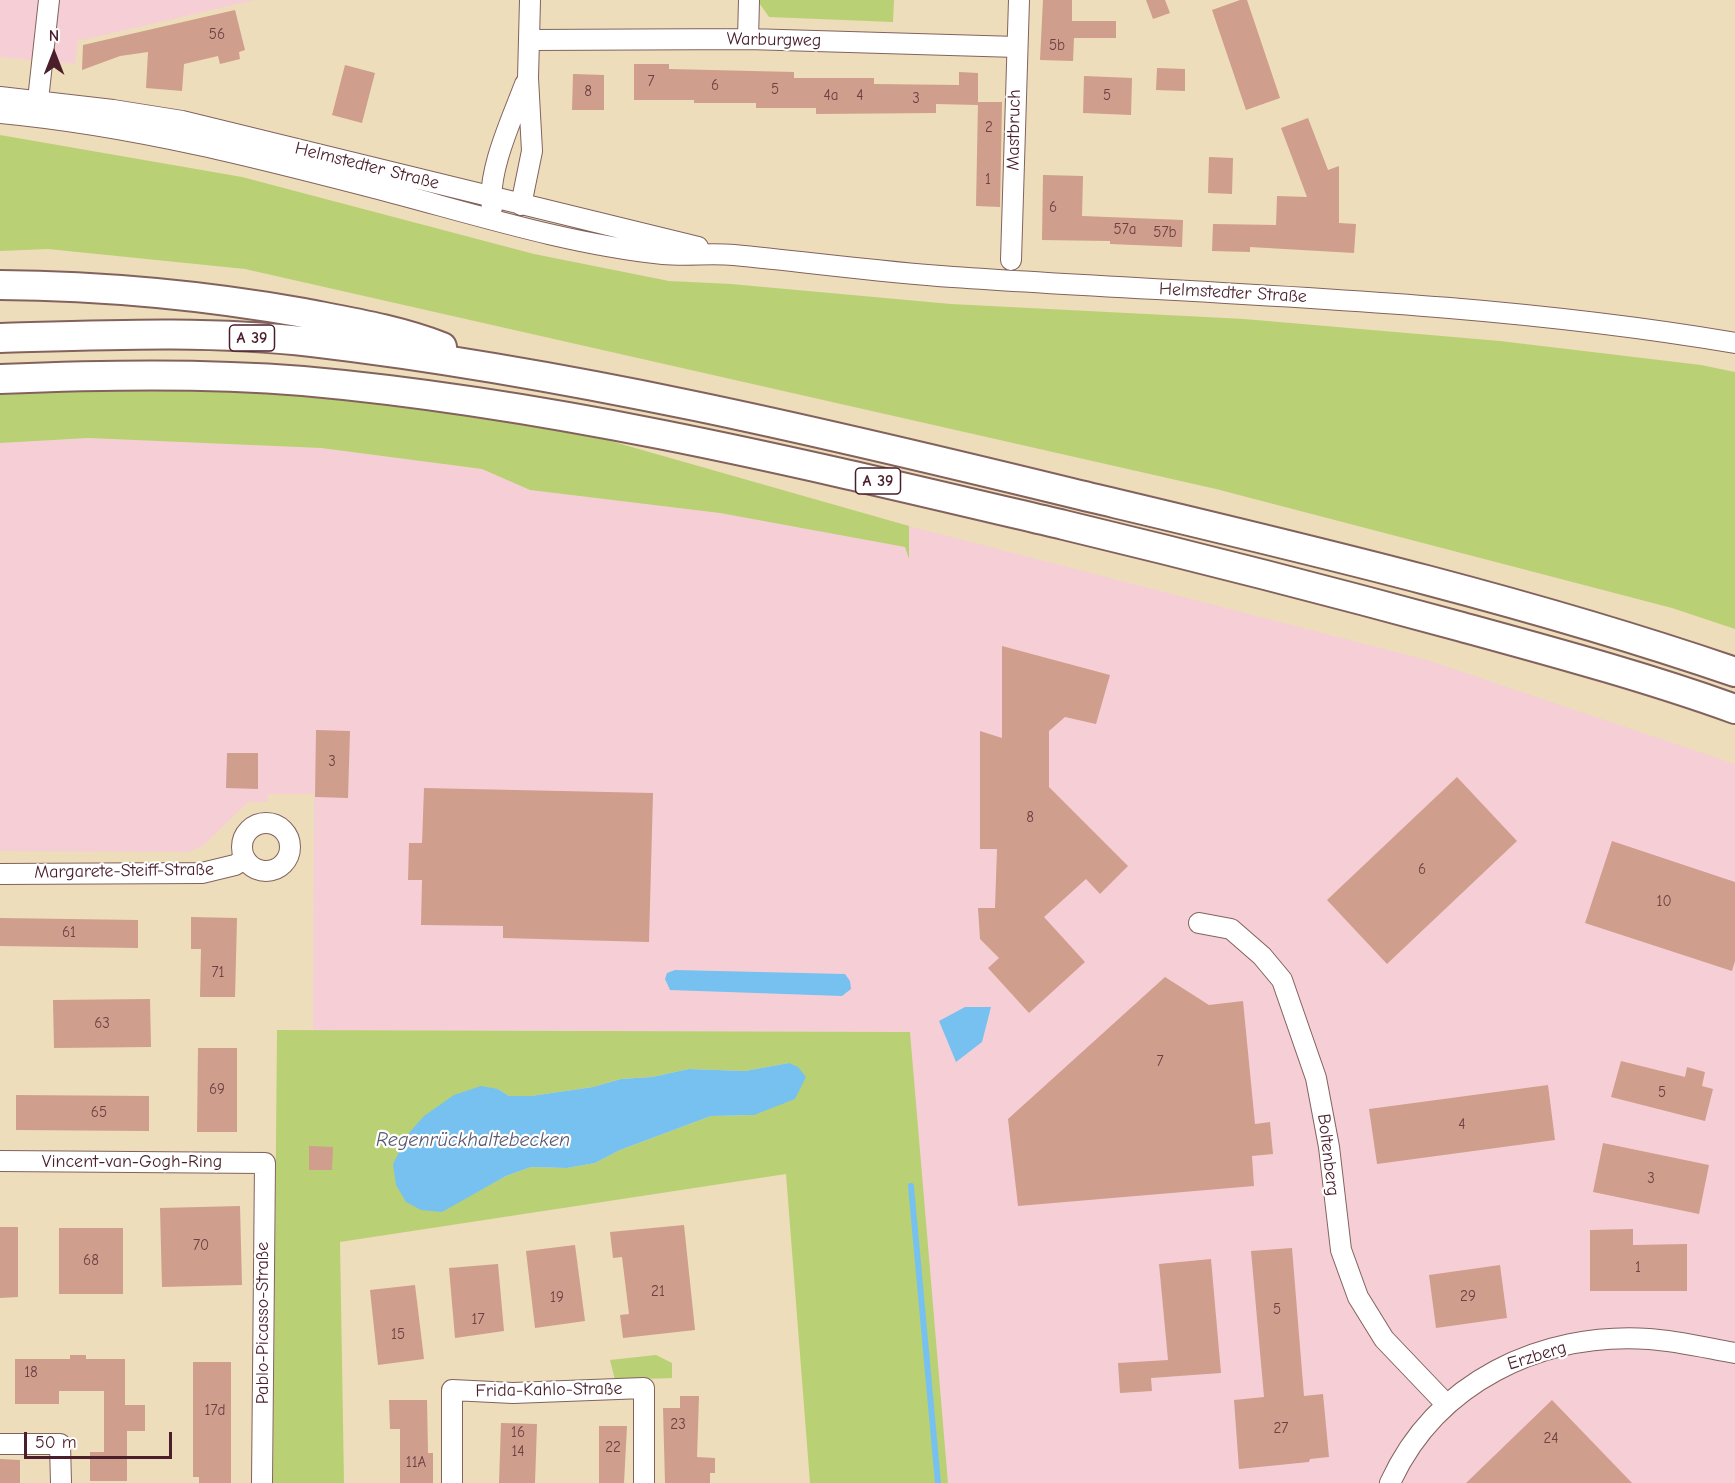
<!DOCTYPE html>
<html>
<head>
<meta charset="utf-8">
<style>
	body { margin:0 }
	#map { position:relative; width:1735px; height:1483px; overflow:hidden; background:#edddba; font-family:"Comic Neue",sans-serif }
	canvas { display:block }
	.north { position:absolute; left:24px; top:24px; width:60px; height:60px; -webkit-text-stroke:4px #fff; paint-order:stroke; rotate:0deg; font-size:16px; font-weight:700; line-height:24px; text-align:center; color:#4a1f2b }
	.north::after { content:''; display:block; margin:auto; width:21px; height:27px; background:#4a1f2b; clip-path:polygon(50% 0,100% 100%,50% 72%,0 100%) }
	.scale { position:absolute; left:24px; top:1432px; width:148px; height:27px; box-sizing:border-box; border:3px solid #4a1f2b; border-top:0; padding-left:8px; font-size:18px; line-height:21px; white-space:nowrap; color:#4a1f2b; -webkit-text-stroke:4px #fff; paint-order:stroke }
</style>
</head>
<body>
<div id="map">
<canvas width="1735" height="1483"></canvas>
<div class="north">N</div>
<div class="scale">50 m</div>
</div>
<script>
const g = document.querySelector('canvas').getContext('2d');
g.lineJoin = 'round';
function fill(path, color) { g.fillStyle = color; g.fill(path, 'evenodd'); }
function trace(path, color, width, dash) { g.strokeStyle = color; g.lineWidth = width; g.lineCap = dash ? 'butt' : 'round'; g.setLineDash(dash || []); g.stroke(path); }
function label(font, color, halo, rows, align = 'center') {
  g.font = font + ' "Comic Neue",sans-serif'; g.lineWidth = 4.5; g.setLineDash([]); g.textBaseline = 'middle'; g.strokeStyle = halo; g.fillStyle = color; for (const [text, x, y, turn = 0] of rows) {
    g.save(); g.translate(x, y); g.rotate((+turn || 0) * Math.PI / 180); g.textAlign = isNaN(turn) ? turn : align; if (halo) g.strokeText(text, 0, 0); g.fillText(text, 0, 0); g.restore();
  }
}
const built = new Path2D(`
	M 0,0 L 255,0 L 78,41 L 75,64 L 0,57 Z
	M 88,438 L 321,448 L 482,469 L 530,490 L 720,513 L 906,547 L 908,556 L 909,526 L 1427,660 L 1735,764 L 1735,1483 L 948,1483 L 909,1032 L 313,1030 L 314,794 L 268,794 L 267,802 L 248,802 L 203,846 L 188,852 L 0,851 L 0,443 Z`);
const green = new Path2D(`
	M 757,0 L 894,0 L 893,22 L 769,17 Z
	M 0,135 L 242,177 L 534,254 L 669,281 L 731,284 L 951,304 L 1244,319 L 1500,341 L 1701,365 L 1735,372 L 1735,629 L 1672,608 L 1216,489 L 245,269 L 48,249 L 0,251 Z
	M 97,390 L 252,392 L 420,406 L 586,434 L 909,526 L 909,559 L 905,547 L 720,513 L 530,490 L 482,469 L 321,448 L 88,438 L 0,443 L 0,395 Z
	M 277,1030 L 910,1032 L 948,1483 L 810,1483 L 786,1174 L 340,1242 L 344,1483 L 273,1483 ZM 789,1063 L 754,1115 L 711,1116 L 620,1150 L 595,1163 L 567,1168 L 531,1167 L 506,1176 L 442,1211 L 498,1089 L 509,1096 L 531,1096 L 593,1087 L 621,1079 L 652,1077 L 689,1069 L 745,1071 Z
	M 656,1355 L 672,1363 L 672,1378 L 615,1380 L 610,1360 Z`);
const water = new Path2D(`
	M 675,970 L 845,974 L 850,981 L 851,989 L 842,996 L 670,990 L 665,979 L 667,973 Z
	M 965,1007 L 991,1007 L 982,1042 L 956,1062 L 939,1021 Z
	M 789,1063 L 798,1067 L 806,1077 L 795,1099 L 754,1115 L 711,1116 L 620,1150 L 595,1163 L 567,1168 L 531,1167 L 506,1176 L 442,1212 L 421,1210 L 406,1202 L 396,1185 L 393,1164 L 409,1133 L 424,1116 L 454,1095 L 481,1086 L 498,1089 L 509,1096 L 531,1096 L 593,1087 L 621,1079 L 652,1077 L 689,1069 L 745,1071 Z`);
const stream = new Path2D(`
	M 911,1186 L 938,1483`);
const building = new Path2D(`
	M 1043,0 L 1072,0 L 1072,21 L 1116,21 L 1116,38 L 1074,38 L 1073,61 L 1040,60 Z
	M 1146,0 L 1165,0 L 1170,13 L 1153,19 Z
	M 1240,0 L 1247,0 L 1280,98 L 1246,110 L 1212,10 Z
	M 235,10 L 245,50 L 239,52 L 240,59 L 220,64 L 218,56 L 184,64 L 182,91 L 146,88 L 148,52 L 120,56 L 82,70 L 83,45 Z
	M 634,64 L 669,64 L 669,69 L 794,72 L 794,78 L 874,78 L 874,84 L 959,85 L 959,72 L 978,73 L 978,105 L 936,104 L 936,113 L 816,114 L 816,108 L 756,108 L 756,103 L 694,103 L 694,100 L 634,100 Z
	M 345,65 L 375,73 L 362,123 L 332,115 Z
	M 1157,68 L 1185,69 L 1185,91 L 1156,90 Z
	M 573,74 L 604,75 L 604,110 L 572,110 Z
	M 1084,76 L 1132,78 L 1131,115 L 1083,113 Z
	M 978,102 L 1002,102 L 1000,207 L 976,206 Z
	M 1308,118 L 1328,170 L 1339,166 L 1339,223 L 1356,224 L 1354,253 L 1250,247 L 1250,252 L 1212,251 L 1213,224 L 1276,225 L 1277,196 L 1307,197 L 1281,128 Z
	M 1209,157 L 1233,158 L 1232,194 L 1208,193 Z
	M 1043,175 L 1083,176 L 1082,216 L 1183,220 L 1182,247 L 1110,244 L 1110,241 L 1042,240 Z
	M 1002,646 L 1110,675 L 1096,724 L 1065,717 L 1049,731 L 1049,787 L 1128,866 L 1100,894 L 1086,879 L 1044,917 L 1085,962 L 1029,1013 L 988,968 L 999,958 L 980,939 L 978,908 L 995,908 L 997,849 L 980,849 L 980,731 L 1002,738 Z
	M 316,730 L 350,731 L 348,798 L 315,797 Z
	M 227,753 L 258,753 L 258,789 L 226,788 Z
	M 1457,777 L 1517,841 L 1387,964 L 1327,900 Z
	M 424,788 L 653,793 L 649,942 L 503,938 L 503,926 L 421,925 L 422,880 L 408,880 L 409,843 L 422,843 Z
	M 1612,841 L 1735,882 L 1735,961 L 1732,971 L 1585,923 Z
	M 191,917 L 237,918 L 235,997 L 200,997 L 201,949 L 191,949 Z
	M 0,918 L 138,920 L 138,948 L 0,946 Z
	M 1165,977 L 1209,1005 L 1243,1001 L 1255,1124 L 1270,1122 L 1273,1154 L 1252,1156 L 1254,1186 L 1018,1206 L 1008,1119 Z
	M 150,999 L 151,1047 L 54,1048 L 53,1000 Z
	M 198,1048 L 237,1048 L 237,1132 L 197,1132 Z
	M 1621,1061 L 1685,1077 L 1687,1067 L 1705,1072 L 1702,1086 L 1713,1089 L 1705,1121 L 1611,1097 Z
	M 1548,1085 L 1555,1140 L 1377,1164 L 1369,1109 Z
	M 16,1095 L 149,1096 L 149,1131 L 16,1130 Z
	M 1603,1143 L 1709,1165 L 1699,1214 L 1593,1192 Z
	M 309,1146 L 333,1147 L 332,1170 L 309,1170 Z
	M 240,1206 L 242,1285 L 162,1287 L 160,1208 Z
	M 684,1225 L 695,1330 L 623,1338 L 620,1315 L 629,1314 L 622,1257 L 613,1258 L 610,1232 Z
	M 0,1227 L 18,1227 L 18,1297 L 0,1298 Z
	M 59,1228 L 123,1228 L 123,1294 L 59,1294 Z
	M 1633,1229 L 1633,1245 L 1687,1244 L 1687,1291 L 1590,1291 L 1590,1230 Z
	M 575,1245 L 585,1321 L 535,1328 L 526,1251 Z
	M 1292,1248 L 1304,1396 L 1323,1394 L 1329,1457 L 1310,1459 L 1309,1462 L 1239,1469 L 1234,1400 L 1264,1397 L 1251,1251 Z
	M 1211,1259 L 1221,1373 L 1151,1378 L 1152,1391 L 1120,1393 L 1118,1363 L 1168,1360 L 1159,1264 Z
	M 498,1264 L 504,1331 L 455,1338 L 449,1268 Z
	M 1500,1265 L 1507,1318 L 1436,1328 L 1429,1275 Z
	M 415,1285 L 424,1359 L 378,1365 L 370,1290 Z
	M 70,1355 L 86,1355 L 86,1359 L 125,1359 L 125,1405 L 145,1405 L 145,1431 L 127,1431 L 127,1481 L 90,1481 L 90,1452 L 104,1452 L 104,1391 L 59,1391 L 59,1404 L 15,1404 L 15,1359 L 70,1359 Z
	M 193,1362 L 231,1362 L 231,1483 L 199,1483 L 199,1477 L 193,1477 Z
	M 680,1396 L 699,1396 L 697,1457 L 715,1458 L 715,1473 L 710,1473 L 710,1483 L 665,1483 L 663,1408 L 680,1408 Z
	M 389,1400 L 427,1400 L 428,1453 L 433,1453 L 433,1483 L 400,1483 L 400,1429 L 390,1429 Z
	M 1552,1400 L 1632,1483 L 1466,1483 Z
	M 501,1423 L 537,1424 L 535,1483 L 499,1483 Z
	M 599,1426 L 627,1426 L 624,1483 L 599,1483 Z
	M 0,1459 L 20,1460 L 20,1483 L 0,1483 Z`);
const minor = new Path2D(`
	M 748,39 L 749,0
	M 531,40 L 748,39 L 1017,47
	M 0,97 L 113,110 L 182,121 L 698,247
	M 38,100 L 49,0
	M 0,113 C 139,126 271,161 405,196 C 490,219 576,245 663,254 C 687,256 711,253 734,255 C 807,262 880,272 953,277 C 1214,295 1477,299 1735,343
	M 521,205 L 532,151 L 528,78 L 530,0
	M 492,208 C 487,171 512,119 525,84
	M 1011,260 L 1019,0
	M242 847a24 24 0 1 1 48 0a24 24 0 1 1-48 0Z
	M 0,874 L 202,873 L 235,865 L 245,859
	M 1199,923 L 1231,929 L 1262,956 L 1282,980 L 1316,1078 L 1329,1147 L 1341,1250 L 1358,1297 L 1384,1339 L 1446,1404
	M 0,1161 L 265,1163 L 262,1483
	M 0,1444 L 60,1444 L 61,1483
	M 452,1483 L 452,1390 L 513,1393 L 644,1388 L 644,1483
	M 1390,1483 C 1436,1382 1541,1332 1649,1339 C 1678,1341 1707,1348 1735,1353`);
const highway = new Path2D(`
	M 0,285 C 103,286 203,295 304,313 C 350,322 399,330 442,347
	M 0,338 C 103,335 209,330 312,342 C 568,372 822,432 1072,493 C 1294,546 1519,598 1735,672
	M 0,379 C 101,375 202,373 303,381 C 561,404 813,466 1064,525 C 1197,557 1330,591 1462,627 C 1553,652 1646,677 1735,709`);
const numberNames = [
	["56",217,35],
	["5b",1057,46],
	["7",651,82],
	["6",715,86],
	["5",775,90],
	["8",588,92],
	["4a",831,96],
	["4",860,96],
	["5",1107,96],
	["3",916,99],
	["2",989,128],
	["1",988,180],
	["6",1053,208],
	["57a",1125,230],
	["57b",1165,233],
	["3",332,762],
	["8",1030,818],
	["6",1422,870],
	["10",1664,902],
	["61",69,933],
	["71",218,973],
	["63",102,1024],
	["7",1160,1062],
	["69",217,1090],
	["5",1662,1093],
	["65",99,1113],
	["4",1462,1125],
	["3",1651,1179],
	["70",201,1246],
	["68",91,1261],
	["1",1638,1268],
	["21",658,1292],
	["29",1468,1297],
	["19",557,1298],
	["5",1277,1310],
	["17",478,1320],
	["15",398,1335],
	["18",31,1373],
	["17d",215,1411],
	["23",678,1425],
	["27",1281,1429],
	["16",518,1433],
	["24",1551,1439],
	["22",613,1448],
	["14",518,1452],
	["11A",416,1463]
];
const shields = [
	[252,338,45],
	[878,481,45]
];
const shieldNames = [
	["A 39",252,338],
	["A 39",878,481]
];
const streetNames = [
	["Warburgweg",774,40,1],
	["Mastbruch",1014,130,-89],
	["Helmstedter Straße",367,166,14],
	["Helmstedter Straße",1233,293,3],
	["Margarete-Steiff-Straße",124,871,-1],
	["Boltenberg",1328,1155,83],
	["Vincent-van-Gogh-Ring",132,1162],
	["Pablo-Picasso-Straße",263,1323,-90],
	["Erzberg",1537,1356,-17],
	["Frida-Kahlo-Straße",549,1390,-1]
];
const waterNames = [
	["Regenrückhaltebecken",473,1140]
];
fill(built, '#f6cfd6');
fill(green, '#bad074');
fill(water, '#76c1ef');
trace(stream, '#76c1ef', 6);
fill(building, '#cf9e8c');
trace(minor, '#83625d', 22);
trace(highway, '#83625d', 32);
trace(minor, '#fff', 20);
trace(highway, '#fff', 28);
label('15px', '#6b3f43', null, numberNames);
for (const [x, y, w] of shields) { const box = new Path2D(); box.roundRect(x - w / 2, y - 13, w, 26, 4.5); g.fillStyle = '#fff'; g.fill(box); trace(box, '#4a1f2b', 1.5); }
label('bold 16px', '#4a1f2b', null, shieldNames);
label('18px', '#4a1f2b', '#fff', streetNames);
label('italic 20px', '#595870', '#fff', waterNames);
</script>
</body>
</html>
